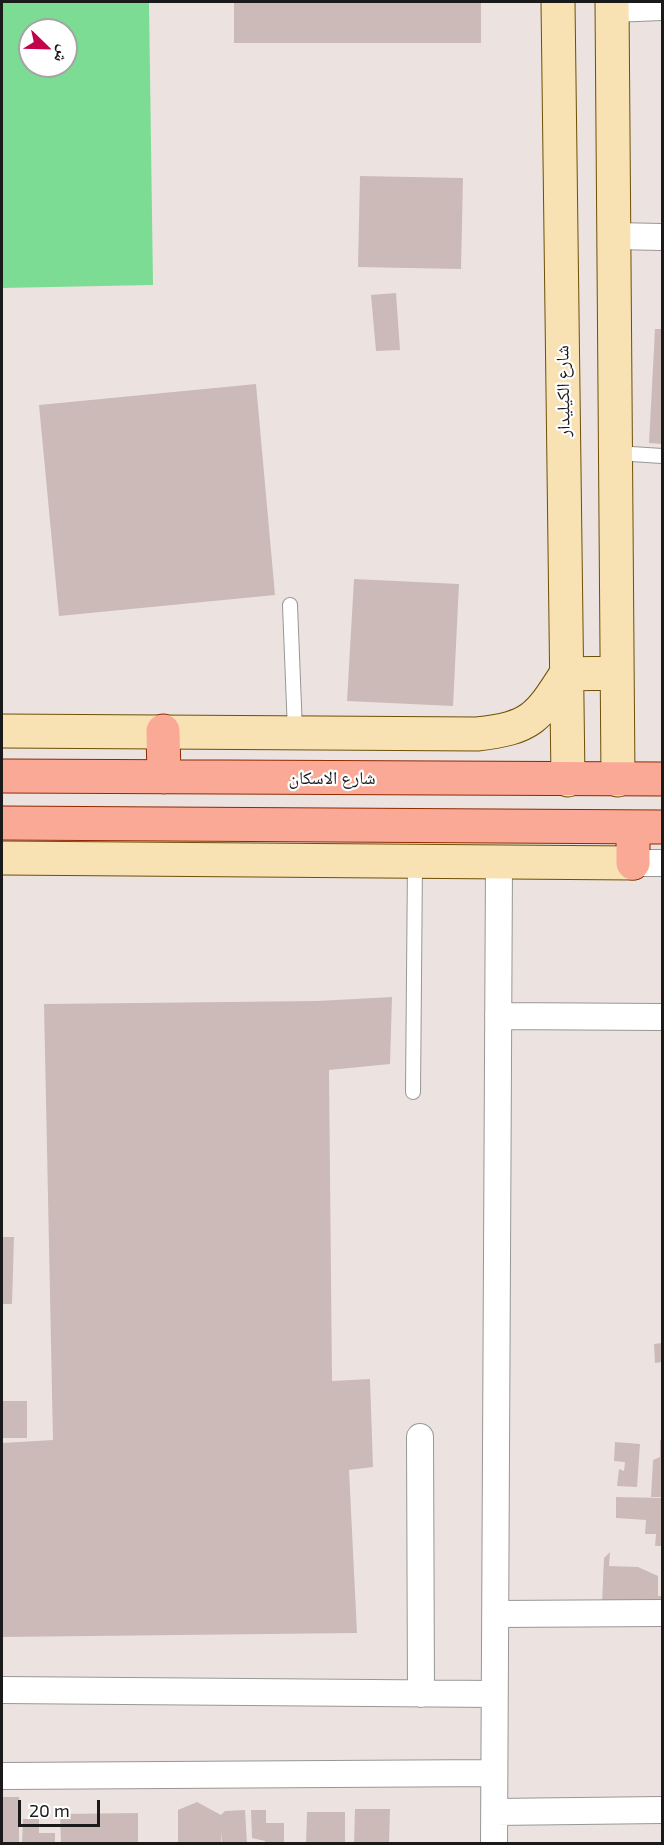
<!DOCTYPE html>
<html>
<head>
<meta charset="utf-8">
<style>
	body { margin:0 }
	#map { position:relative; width:664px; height:1845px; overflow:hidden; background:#ece3e0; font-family:"Exo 2","Noto Naskh Arabic",sans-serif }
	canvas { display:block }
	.frame { position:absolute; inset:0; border:3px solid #1a1a1a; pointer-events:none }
	.north { position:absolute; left:18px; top:18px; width:60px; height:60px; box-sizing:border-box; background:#fff; border:2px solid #a3a3a3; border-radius:50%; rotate:113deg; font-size:16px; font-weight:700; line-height:24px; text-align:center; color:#1a1a1a }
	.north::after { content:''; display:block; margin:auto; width:21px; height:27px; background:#c3024c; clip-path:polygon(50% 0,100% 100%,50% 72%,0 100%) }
	.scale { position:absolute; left:18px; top:1800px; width:82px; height:27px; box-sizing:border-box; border:3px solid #1a1a1a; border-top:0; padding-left:8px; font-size:18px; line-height:21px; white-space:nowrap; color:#1a1a1a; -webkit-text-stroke:4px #fff; paint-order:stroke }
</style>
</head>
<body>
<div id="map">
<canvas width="664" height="1845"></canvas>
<div class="frame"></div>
<div class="north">ش</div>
<div class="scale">20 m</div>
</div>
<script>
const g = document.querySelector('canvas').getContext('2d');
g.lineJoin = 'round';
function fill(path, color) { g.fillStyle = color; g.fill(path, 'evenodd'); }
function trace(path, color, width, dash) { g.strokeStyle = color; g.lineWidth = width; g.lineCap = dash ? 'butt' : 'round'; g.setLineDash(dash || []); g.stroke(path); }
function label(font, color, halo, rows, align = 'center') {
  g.font = font + ' "Exo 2","Noto Naskh Arabic",sans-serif'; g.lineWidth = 4.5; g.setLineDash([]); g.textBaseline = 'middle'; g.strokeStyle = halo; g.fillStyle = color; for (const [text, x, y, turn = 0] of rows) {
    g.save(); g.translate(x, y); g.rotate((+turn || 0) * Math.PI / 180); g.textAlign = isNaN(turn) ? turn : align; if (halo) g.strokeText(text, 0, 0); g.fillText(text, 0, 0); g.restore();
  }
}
const pitch = new Path2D(`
	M 2,2 L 149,2 L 153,285 L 2,288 ZM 30,30 L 66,30 L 66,66 L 30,66 Z`);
const building = new Path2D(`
	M 234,2 L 481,2 L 481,43 L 234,43 Z
	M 360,176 L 463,178 L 461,269 L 358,267 Z
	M 396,293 L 400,350 L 376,351 L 371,295 Z
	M 655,329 L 662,329 L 662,444 L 649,443 Z
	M 256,384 L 275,595 L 59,616 L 39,405 Z
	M 354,579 L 459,584 L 453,706 L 347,701 Z
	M 392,997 L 390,1064 L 329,1070 L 332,1381 L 370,1379 L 373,1467 L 349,1470 L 357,1633 L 2,1637 L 2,1443 L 53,1440 L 44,1004 L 317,1001 Z
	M 2,1237 L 14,1237 L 12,1304 L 2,1304 Z
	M 662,1343 L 662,1362 L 655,1363 L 654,1344 Z
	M 2,1401 L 27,1401 L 27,1438 L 2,1438 Z
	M 660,1440 L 662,1440 L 662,1497 L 651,1497 L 653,1460 L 660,1457 Z
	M 615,1442 L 640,1444 L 637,1487 L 617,1486 L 619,1469 L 624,1471 L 625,1462 L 614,1461 Z
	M 616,1497 L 662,1498 L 662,1546 L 655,1546 L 656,1534 L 645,1534 L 646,1520 L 616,1518 Z
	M 610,1552 L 609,1566 L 638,1567 L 658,1576 L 658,1596 L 662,1596 L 662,1608 L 602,1604 L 604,1558 Z
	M 2,1797 L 19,1797 L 19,1844 L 2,1844 Z
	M 197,1802 L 221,1815 L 225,1811 L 245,1810 L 247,1844 L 222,1844 L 222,1832 L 221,1844 L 178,1844 L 178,1810 Z
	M 355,1809 L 390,1809 L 389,1844 L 354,1844 Z
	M 251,1810 L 266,1810 L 266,1823 L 284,1823 L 284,1844 L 265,1844 L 265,1841 L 252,1838 Z
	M 307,1812 L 345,1812 L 345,1844 L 306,1844 Z
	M 138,1813 L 138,1844 L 61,1844 L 60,1814 Z
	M 23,1819 L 39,1819 L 39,1833 L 55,1833 L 55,1844 L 22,1844 Z`);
const lane = new Path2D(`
	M 616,453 L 662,456
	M 290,605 L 295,731
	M 413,1092 L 415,861`);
const street = new Path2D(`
	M 612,9 L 662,7
	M 614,236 L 662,237
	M 633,863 L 662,863
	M 498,1016 L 662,1017
	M 420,1437 L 421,1694
	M 497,1614 L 662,1613
	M 2,1690 L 494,1694
	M 2,1776 L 494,1773
	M 495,1812 L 662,1810
	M 494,1844 L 499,862`);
const secondary = new Path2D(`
	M 558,2 L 568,780
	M 612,2 L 618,780
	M 2,731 L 477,734 C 531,728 538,718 566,674 L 617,673
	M 2,858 L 633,863`);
const primary = new Path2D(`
	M 163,731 L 164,777
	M 2,776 L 662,779
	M 2,823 L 662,827
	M 633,863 L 633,827`);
const streetNames = [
	["شارع الكيليدار",563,391,-91],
	["شارع الاسكان",332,778]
];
fill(pitch, '#7ddc93');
fill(building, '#ccbab9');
trace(lane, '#979797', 16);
trace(street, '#979797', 28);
trace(secondary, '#6d5106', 35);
trace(primary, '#8f2a02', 35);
trace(lane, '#fff', 14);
trace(street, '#fff', 26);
trace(secondary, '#f8e1b2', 33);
trace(primary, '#faa996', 33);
label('18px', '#1a1a1a', '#fff', streetNames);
</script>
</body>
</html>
